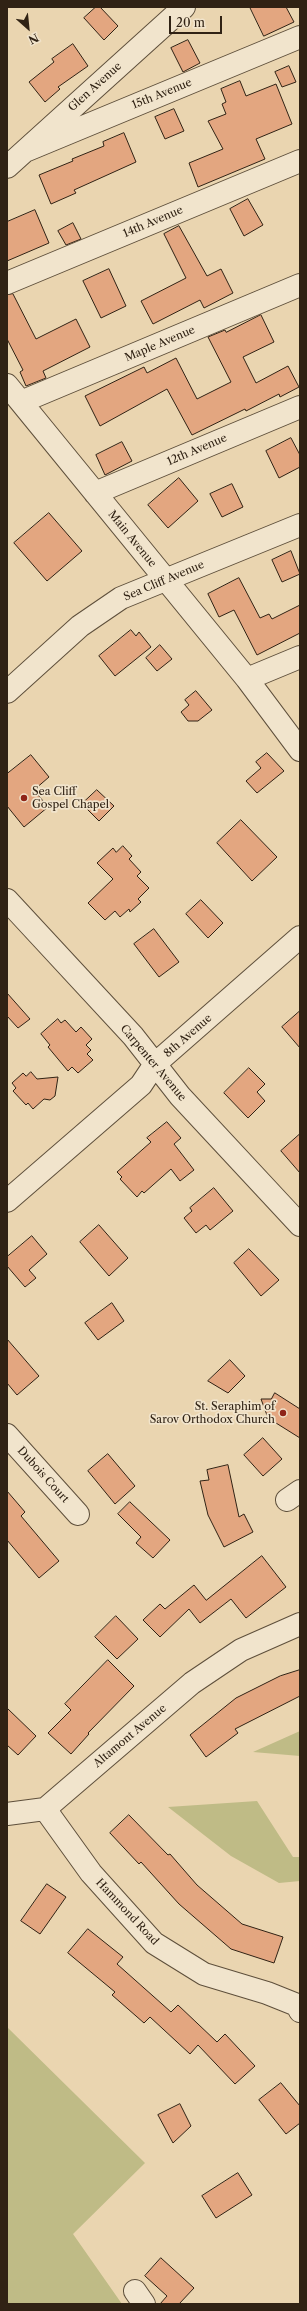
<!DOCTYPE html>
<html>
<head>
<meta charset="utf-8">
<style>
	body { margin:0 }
	#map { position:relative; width:307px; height:2311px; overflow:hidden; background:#ead5b0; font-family:"Libre Caslon Text",serif }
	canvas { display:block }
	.frame { position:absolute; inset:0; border:8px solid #302214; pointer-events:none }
	.north { position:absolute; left:8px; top:8px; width:40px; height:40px; -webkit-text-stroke:3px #f1e4cc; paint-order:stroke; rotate:153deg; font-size:11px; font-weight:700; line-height:16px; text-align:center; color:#302214 }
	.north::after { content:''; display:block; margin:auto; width:14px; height:18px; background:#302214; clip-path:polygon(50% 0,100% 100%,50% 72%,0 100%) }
	.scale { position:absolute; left:169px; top:16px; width:53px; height:18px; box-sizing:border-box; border:2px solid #302214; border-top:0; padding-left:5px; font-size:12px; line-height:14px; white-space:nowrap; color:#302214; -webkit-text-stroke:3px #f1e4cc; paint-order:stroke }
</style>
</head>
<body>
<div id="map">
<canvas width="307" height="2311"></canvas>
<div class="frame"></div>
<div class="north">N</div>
<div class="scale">20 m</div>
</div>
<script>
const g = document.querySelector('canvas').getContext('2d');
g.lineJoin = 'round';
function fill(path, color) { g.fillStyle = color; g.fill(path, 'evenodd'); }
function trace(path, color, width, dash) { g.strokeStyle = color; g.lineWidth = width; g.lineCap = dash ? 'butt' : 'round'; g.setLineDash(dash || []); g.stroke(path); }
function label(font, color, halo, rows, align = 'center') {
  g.font = font + ' "Libre Caslon Text",serif'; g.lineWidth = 3.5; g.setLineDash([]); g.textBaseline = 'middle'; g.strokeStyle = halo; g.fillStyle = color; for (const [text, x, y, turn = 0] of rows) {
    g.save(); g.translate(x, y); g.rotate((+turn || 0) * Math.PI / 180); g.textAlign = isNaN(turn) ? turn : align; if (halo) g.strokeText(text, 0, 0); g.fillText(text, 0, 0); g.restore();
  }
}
const green = new Path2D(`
	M 300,1731 L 300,1756 L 253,1752 Z
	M 257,1801 L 293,1857 L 300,1857 L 300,1881 L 279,1883 L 231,1856 L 168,1807 Z
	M 7,2027 L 145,2163 L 73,2234 L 122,2304 L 7,2304 Z`);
const building = new Path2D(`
	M 96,7 L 100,7 L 118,26 L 104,40 L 84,18 Z
	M 250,7 L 286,7 L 294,22 L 264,36 Z
	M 188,40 L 200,63 L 183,72 L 171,48 Z
	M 73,44 L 88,66 L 58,87 L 60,89 L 45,102 L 29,82 L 54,62 L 52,59 Z
	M 289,66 L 296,82 L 282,87 L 275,72 Z
	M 240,81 L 246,96 L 276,84 L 292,124 L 256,139 L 265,159 L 198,187 L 189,163 L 223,149 L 208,121 L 226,114 L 222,104 L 226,102 L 221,89 Z
	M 174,109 L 184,131 L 165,139 L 155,117 Z
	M 124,133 L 136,162 L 74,190 L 76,193 L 51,204 L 39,175 L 73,161 L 72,159 L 104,146 L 103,142 Z
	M 248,199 L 263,225 L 244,236 L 230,209 Z
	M 35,210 L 49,243 L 7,261 L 7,222 Z
	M 73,223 L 81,239 L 66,245 L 58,231 Z
	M 179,226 L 207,276 L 221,269 L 233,293 L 204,308 L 200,300 L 153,324 L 141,301 L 186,278 L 164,234 Z
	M 109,269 L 126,306 L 101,318 L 83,281 Z
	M 13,294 L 36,339 L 76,319 L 90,347 L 43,371 L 46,378 L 26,386 L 20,372 L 23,370 L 7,339 L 7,295 Z
	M 261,315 L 274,342 L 243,357 L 256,383 L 288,366 L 299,387 L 280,397 L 279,394 L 246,411 L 245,409 L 192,435 L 167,389 L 100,426 L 85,396 L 144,367 L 147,373 L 176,358 L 197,399 L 231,382 L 208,337 L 225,330 L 226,332 Z
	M 291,438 L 300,455 L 300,467 L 279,478 L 266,451 Z
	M 122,442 L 132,461 L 105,475 L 96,455 Z
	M 179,478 L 198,501 L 168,528 L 148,505 Z
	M 232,484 L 243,507 L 222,517 L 210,494 Z
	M 49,513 L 82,551 L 47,581 L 14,543 Z
	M 291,551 L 300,574 L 282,582 L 272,560 Z
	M 239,578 L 260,618 L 269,614 L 272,619 L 300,605 L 300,633 L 257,655 L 234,610 L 219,617 L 208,594 Z
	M 131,630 L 136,636 L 139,632 L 151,647 L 115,676 L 99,656 Z
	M 160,645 L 172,659 L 157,671 L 146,658 Z
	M 196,691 L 212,710 L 198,721 L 188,721 L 181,712 L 189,705 L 185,700 Z
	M 267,753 L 284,771 L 257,793 L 246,781 L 261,768 L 256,762 Z
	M 31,755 L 49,777 L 34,790 L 48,807 L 24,827 L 7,806 L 7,774 Z
	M 97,790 L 114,806 L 99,821 L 82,804 Z
	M 241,820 L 277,857 L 252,881 L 217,843 Z
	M 123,846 L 132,856 L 129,859 L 141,872 L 137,876 L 149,888 L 138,899 L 141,902 L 130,912 L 129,909 L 120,917 L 115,911 L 105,920 L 88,903 L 113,879 L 97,863 L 113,848 L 116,852 Z
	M 201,900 L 223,923 L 208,938 L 186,914 Z
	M 154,929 L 179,962 L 159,977 L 134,944 Z
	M 7,993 L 30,1019 L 18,1028 L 7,1016 Z
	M 300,1011 L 300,1048 L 282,1027 Z
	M 58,1019 L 61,1023 L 65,1020 L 76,1032 L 81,1027 L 92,1039 L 86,1045 L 91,1050 L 87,1054 L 93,1060 L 78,1073 L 72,1067 L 68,1071 L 48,1047 L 50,1045 L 41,1034 Z
	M 249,1068 L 265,1084 L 257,1092 L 265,1101 L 248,1118 L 224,1093 Z
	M 31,1072 L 37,1079 L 58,1077 L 55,1096 L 50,1100 L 44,1099 L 33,1109 L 28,1103 L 26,1105 L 13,1091 L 16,1088 L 12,1083 L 23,1073 L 26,1076 Z
	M 167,1122 L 181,1138 L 174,1144 L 194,1170 L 180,1181 L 171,1169 L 144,1193 L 142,1191 L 137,1197 L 120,1179 L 122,1177 L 117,1172 L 151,1142 L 147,1138 Z
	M 300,1134 L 300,1173 L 281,1151 Z
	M 214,1188 L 233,1211 L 210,1230 L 206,1225 L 196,1233 L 184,1218 L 192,1211 L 190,1208 Z
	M 99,1225 L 128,1258 L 109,1276 L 80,1242 Z
	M 32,1236 L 47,1254 L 29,1270 L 36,1278 L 25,1287 L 7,1266 L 7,1257 Z
	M 249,1249 L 279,1280 L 261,1296 L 234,1263 Z
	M 112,1303 L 124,1321 L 98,1340 L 85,1323 Z
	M 7,1339 L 39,1376 L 17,1395 L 7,1383 Z
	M 230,1360 L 245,1376 L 228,1393 L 208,1381 Z
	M 275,1393 L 300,1409 L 300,1438 L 268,1418 L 261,1399 L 271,1399 Z
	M 263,1438 L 282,1459 L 263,1476 L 244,1455 Z
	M 108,1454 L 135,1486 L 115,1504 L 88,1471 Z
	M 228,1465 L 239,1517 L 244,1514 L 253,1532 L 224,1547 L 208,1515 L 200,1481 L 209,1480 L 207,1470 Z
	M 7,1491 L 25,1512 L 21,1516 L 59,1561 L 39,1578 L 7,1540 Z
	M 130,1502 L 170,1540 L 153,1558 L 136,1543 L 141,1537 L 118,1514 Z
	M 262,1556 L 286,1587 L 246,1618 L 231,1599 L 200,1623 L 189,1609 L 160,1637 L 143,1620 L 160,1604 L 165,1609 L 194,1585 L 206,1600 Z
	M 116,1616 L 138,1639 L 117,1659 L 95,1637 Z
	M 108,1660 L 134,1686 L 88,1733 L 89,1734 L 71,1754 L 48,1733 L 71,1710 L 65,1704 Z
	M 300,1670 L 300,1696 L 235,1729 L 238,1733 L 206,1757 L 190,1735 L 236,1698 L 280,1676 Z
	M 7,1708 L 36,1736 L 18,1755 L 7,1745 Z
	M 129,1815 L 168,1855 L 170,1854 L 197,1885 L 242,1924 L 283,1937 L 274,1963 L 231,1949 L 179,1904 L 141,1862 L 139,1864 L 110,1833 Z
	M 47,1884 L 66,1897 L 40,1934 L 21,1921 Z
	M 88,1929 L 123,1957 L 117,1964 L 171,2012 L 178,2005 L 217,2042 L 225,2034 L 255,2066 L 235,2084 L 198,2045 L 190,2054 L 150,2017 L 144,2023 L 112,1995 L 115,1992 L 68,1953 Z
	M 281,2083 L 300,2106 L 300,2123 L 286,2134 L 259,2100 Z
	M 180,2104 L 191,2126 L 173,2143 L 158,2115 Z
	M 238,2173 L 252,2195 L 216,2218 L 202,2196 Z
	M 161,2258 L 194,2288 L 179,2304 L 160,2304 L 167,2296 L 145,2276 Z`);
const minor = new Path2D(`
	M 25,151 L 300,37
	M 7,167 L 184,7
	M 7,283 L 300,161
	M 7,385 L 247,679 L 300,750
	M 21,402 L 300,285
	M 95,493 L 300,407
	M 247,679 L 300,657
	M 7,692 L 80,626 L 121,598 L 300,525
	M 7,900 L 133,1036 L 180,1096 L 300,1225
	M 7,1201 L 141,1085 L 155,1064 L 300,937
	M 7,1435 L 78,1514
	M 287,1500 L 300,1491
	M 45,1809 L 91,1873 L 154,1943 L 204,1974 L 267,1993 L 297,2005 L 300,2011
	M 7,1814 L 45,1809 L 192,1683 L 241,1650 L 300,1624
	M 135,2291 L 144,2304`);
const markers = [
	[24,798,4,"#8f2418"],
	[283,1413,4,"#8f2418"]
];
const streetNames = [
	["Glen Avenue",95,87,-42],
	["15th Avenue",162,94,-22],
	["14th Avenue",153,222,-23],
	["Maple Avenue",160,344,-23],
	["12th Avenue",197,450,-23],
	["Main Avenue",132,539,51],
	["Sea Cliff Avenue",164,581,-23],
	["8th Avenue",188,1036,-41],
	["Carpenter Avenue",153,1063,50],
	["Dubois Court",43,1475,48],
	["Altamont Avenue",130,1736,-40],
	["Hammond Road",127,1912,47]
];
const poiNames = [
	["Sea Cliff",32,792],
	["Gospel Chapel",32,805],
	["St. Seraphim of",275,1407,"right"],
	["Sarov Orthodox Church",275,1420,"right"]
];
fill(green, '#bfbb86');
fill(building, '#e3a680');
trace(building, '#302214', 1);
trace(minor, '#5e4f3b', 24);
trace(minor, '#f1e4cc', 22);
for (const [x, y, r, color] of markers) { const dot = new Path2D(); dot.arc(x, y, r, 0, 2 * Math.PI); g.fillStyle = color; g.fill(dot); trace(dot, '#f1e4cc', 1.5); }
label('11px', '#302214', '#f1e4cc', streetNames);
label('11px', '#302214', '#f1e4cc', poiNames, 'left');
</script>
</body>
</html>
